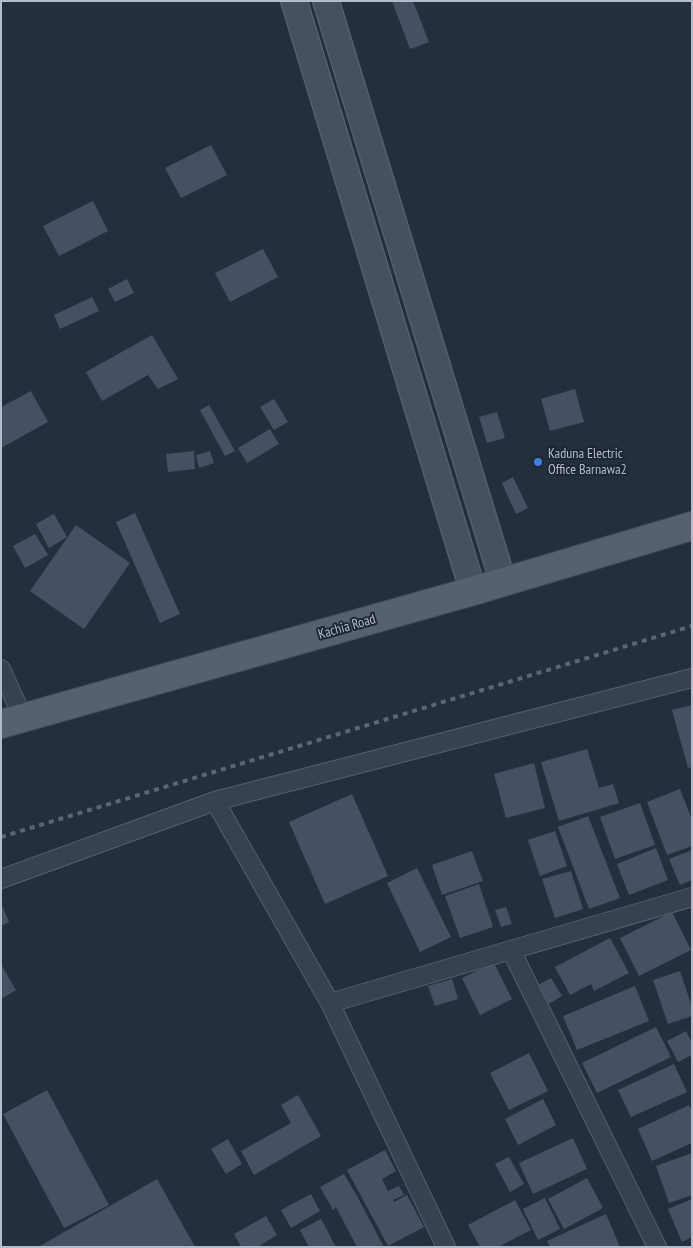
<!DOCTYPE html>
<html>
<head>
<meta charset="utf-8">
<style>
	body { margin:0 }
	#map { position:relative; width:693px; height:1248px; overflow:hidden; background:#242f3e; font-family:"PT Sans Narrow",sans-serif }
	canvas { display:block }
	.frame { position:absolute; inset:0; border:2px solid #b4bcc9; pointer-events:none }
</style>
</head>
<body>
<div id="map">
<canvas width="693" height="1248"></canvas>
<div class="frame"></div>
</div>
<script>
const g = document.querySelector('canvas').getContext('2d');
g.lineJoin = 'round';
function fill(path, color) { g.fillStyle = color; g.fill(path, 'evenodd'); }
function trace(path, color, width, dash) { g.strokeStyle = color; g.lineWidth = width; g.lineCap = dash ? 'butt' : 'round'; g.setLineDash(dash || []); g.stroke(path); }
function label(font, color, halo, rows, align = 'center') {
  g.font = font + ' "PT Sans Narrow",sans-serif'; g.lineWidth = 4; g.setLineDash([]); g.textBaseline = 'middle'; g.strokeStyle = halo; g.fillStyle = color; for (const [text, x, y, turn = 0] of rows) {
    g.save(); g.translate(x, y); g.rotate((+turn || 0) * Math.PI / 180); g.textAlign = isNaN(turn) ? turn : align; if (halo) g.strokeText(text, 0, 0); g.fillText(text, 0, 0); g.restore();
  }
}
const building = new Path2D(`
	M 392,1 L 413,1 L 429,42 L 410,49 Z
	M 211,145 L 227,175 L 181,198 L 165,168 Z
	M 93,201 L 108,231 L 59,256 L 43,226 Z
	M 263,249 L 278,277 L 230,302 L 215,273 Z
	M 127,279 L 134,293 L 115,302 L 108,289 Z
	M 92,297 L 99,311 L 60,329 L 54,315 Z
	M 152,335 L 178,379 L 158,389 L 148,375 L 102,401 L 86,372 Z
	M 575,389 L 584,422 L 550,431 L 541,399 Z
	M 31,391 L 48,422 L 1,448 L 1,407 Z
	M 274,399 L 288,422 L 274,430 L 260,407 Z
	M 209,405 L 235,451 L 225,456 L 200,410 Z
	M 497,412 L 505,438 L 487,443 L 479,417 Z
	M 270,429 L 279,444 L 247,463 L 238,448 Z
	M 194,451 L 195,469 L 168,472 L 166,454 Z
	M 210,451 L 214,463 L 199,468 L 196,455 Z
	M 513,477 L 528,508 L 516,514 L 502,483 Z
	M 135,513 L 180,614 L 160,623 L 116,522 Z
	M 54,514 L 67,537 L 49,548 L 36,524 Z
	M 76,525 L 130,563 L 84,629 L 30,591 Z
	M 35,534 L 48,555 L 25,568 L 13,546 Z
	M 692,705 L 692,767 L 688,768 L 672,710 Z
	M 587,749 L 599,788 L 613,784 L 619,803 L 559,821 L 541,762 Z
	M 534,763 L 545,808 L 506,818 L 494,774 Z
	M 680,789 L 692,820 L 692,846 L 667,855 L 647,802 Z
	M 352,794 L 388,876 L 325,904 L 289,822 Z
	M 640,803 L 655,845 L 615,859 L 600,817 Z
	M 588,816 L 620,898 L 589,909 L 558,827 Z
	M 555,831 L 567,866 L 540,876 L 528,840 Z
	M 656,848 L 668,880 L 629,895 L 617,864 Z
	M 692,850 L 692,880 L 680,885 L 669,859 Z
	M 472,851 L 483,881 L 442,895 L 432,865 Z
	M 417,868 L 451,937 L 420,952 L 387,883 Z
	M 571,871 L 583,909 L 555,918 L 542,879 Z
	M 479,884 L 493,927 L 460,938 L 445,896 Z
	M 1,903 L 9,922 L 1,926 Z
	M 506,907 L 512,924 L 501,927 L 495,910 Z
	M 672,912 L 691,950 L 639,976 L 620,938 Z
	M 610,938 L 629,973 L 594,991 L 591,984 L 570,995 L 555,967 Z
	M 494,963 L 512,999 L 480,1015 L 462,978 Z
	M 1,964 L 16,990 L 1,999 Z
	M 680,971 L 692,1007 L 692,1016 L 668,1024 L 653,980 Z
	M 551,978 L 562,996 L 549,1004 L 538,985 Z
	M 452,979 L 458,999 L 435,1006 L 428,986 Z
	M 635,986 L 649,1021 L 577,1050 L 563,1016 Z
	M 656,1027 L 671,1057 L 597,1093 L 582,1063 Z
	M 686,1031 L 692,1043 L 692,1055 L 678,1062 L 667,1041 Z
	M 529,1053 L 548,1091 L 509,1110 L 490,1073 Z
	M 674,1064 L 687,1092 L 631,1117 L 618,1090 Z
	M 47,1090 L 109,1205 L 64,1228 L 3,1114 Z
	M 298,1095 L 321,1136 L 254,1175 L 241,1151 L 291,1123 L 281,1105 Z
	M 543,1099 L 556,1125 L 518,1145 L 505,1119 Z
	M 689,1105 L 692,1111 L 692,1143 L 652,1161 L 638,1129 Z
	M 573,1138 L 587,1169 L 533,1194 L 519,1163 Z
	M 228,1139 L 242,1164 L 226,1174 L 211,1149 Z
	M 385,1150 L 396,1171 L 382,1179 L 388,1191 L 399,1186 L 404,1195 L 393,1200 L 394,1202 L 407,1195 L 424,1227 L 388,1246 L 347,1170 Z
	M 692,1153 L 692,1195 L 669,1203 L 656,1166 Z
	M 509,1157 L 524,1184 L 510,1192 L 495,1164 Z
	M 344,1174 L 357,1196 L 384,1247 L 357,1247 L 336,1207 L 333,1210 L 320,1187 Z
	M 587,1178 L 603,1208 L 564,1229 L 548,1199 Z
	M 157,1179 L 195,1247 L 38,1247 Z
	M 311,1194 L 320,1211 L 291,1228 L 281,1210 Z
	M 545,1198 L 560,1229 L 538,1240 L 523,1209 Z
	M 692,1199 L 692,1237 L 682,1242 L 668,1209 Z
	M 515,1200 L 531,1230 L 498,1247 L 480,1247 L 468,1225 Z
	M 606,1214 L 620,1247 L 550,1247 L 547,1241 Z
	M 266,1216 L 277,1235 L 258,1247 L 241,1247 L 234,1234 Z
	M 321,1219 L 336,1247 L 309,1247 L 300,1230 Z`);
const street = new Path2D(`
	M 1,669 L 23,718
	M 215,801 L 330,1003 L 446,1247
	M 1,879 L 215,801 L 692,678
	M 511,950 L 657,1247
	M 330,1003 L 692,897`);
const secondary = new Path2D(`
	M 294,1 L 473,591
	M 326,1 L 503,582`);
const primary = new Path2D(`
	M 1,724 L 473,591 L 692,526`);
const rail = new Path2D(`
	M 1,837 L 692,626`);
const markers = [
	[538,462,5,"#3f7fe0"]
];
const poiNames = [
	["Kaduna Electric",548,454],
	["Office Barnawa2",548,470]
];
const streetNames = [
	["Kachia Road",347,627,-16]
];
fill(building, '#455162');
trace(street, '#565f6c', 20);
trace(secondary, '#565f6c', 28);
trace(primary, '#414a57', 30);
trace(street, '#38414e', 18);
trace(secondary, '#465061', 25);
trace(primary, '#56606e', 28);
trace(rail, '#5a6575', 4, [5, 5]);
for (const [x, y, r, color] of markers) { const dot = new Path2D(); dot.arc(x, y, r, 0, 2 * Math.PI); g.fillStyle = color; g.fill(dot); trace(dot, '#1d2633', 2); }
label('14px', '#b4bcc9', '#1d2633', poiNames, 'left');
label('14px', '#b4bcc9', '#1d2633', streetNames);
</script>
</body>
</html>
